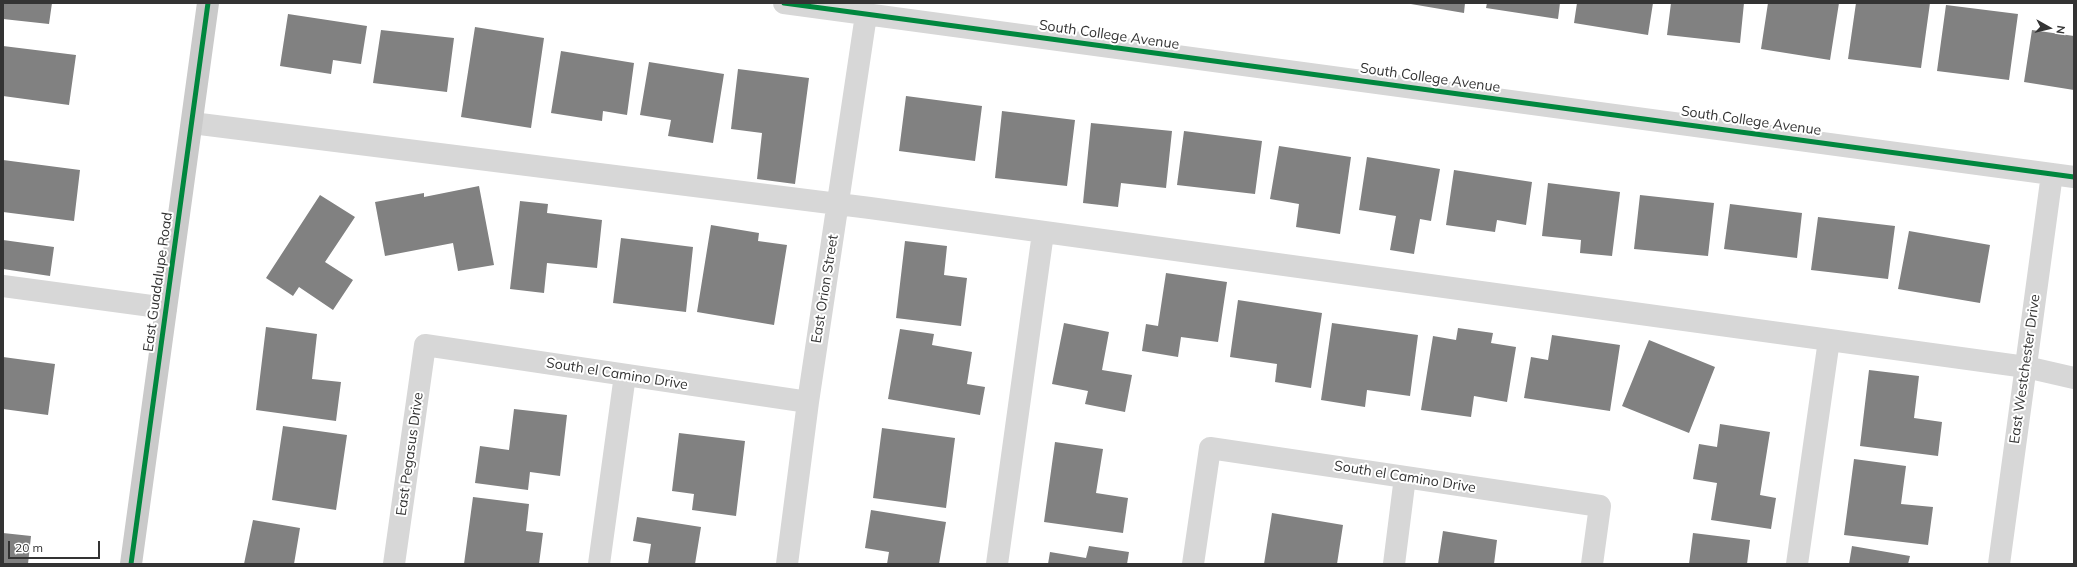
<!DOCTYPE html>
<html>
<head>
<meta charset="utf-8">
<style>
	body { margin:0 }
	#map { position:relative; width:2077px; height:567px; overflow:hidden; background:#fff; font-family:Mulish,sans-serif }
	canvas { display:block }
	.frame { position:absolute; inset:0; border:4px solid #333; pointer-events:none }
	.north { position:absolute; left:2029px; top:8px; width:40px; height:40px; -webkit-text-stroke:3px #fff; paint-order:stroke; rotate:98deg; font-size:11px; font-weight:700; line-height:16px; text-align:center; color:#333 }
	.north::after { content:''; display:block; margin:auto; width:14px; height:18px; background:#333; clip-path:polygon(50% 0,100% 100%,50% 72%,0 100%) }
	.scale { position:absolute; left:8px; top:541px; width:92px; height:18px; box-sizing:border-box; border:2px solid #333; border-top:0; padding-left:5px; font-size:12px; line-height:14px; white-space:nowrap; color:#333; -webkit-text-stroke:3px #fff; paint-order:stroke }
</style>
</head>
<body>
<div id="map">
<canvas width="2077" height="567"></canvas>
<div class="frame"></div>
<div class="north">N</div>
<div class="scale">20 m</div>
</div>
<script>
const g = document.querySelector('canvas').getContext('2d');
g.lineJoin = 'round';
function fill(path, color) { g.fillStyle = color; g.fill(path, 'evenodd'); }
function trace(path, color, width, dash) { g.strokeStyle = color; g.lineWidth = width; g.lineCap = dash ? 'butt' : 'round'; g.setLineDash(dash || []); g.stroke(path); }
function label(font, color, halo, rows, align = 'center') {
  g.font = font + ' Mulish,sans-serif'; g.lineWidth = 4; g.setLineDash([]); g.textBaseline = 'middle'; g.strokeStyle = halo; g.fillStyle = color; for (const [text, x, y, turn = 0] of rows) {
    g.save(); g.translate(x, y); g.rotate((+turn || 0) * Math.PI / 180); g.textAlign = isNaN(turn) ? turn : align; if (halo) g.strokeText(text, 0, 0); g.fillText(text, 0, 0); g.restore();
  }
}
const building = new Path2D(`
	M 3,3 L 52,3 L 49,24 L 3,19 Z
	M 1405,3 L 1465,3 L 1464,13 Z
	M 1487,3 L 1560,3 L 1558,19 L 1486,8 Z
	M 1577,3 L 1653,3 L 1648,35 L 1574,23 Z
	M 1671,3 L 1744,3 L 1740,43 L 1667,35 Z
	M 1768,3 L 1839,3 L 1830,60 L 1761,49 Z
	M 1856,3 L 1930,3 L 1921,68 L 1848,59 Z
	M 1946,5 L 2018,14 L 2009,80 L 1937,71 Z
	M 288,14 L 367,26 L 361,64 L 333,60 L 331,74 L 280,66 Z
	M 475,27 L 544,38 L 531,128 L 461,117 Z
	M 381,30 L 454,38 L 447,92 L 373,83 Z
	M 2032,30 L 2074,36 L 2074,90 L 2024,82 Z
	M 3,46 L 76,55 L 69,105 L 3,96 Z
	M 561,51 L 634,63 L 627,115 L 603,111 L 602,121 L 551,113 Z
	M 649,62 L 724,74 L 713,143 L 668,136 L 671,120 L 640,115 Z
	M 738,69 L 809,78 L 795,184 L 757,179 L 762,133 L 731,129 Z
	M 906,96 L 982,106 L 975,161 L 899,151 Z
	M 1002,111 L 1075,120 L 1067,186 L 995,178 Z
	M 1091,123 L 1172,131 L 1166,188 L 1121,183 L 1118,207 L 1083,203 Z
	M 1184,131 L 1262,141 L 1255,194 L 1177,185 Z
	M 1279,146 L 1351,157 L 1340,234 L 1296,227 L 1299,204 L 1270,199 Z
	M 1367,157 L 1440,169 L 1431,221 L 1420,219 L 1414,254 L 1390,250 L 1396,216 L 1359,210 Z
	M 3,160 L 80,170 L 74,221 L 3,212 Z
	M 1454,170 L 1532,182 L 1526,225 L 1497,220 L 1495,232 L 1446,225 Z
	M 1548,183 L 1620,192 L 1612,256 L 1580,253 L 1581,240 L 1542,236 Z
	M 479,186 L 494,265 L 458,271 L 453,243 L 385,256 L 375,202 L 424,193 L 424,197 Z
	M 320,195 L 355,217 L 325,262 L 353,280 L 333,310 L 299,287 L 293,296 L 266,278 Z
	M 1640,195 L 1714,203 L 1708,256 L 1634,249 Z
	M 520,201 L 548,204 L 547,213 L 602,220 L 597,268 L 547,263 L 544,293 L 510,289 Z
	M 1730,204 L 1802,213 L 1797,258 L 1724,249 Z
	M 1818,217 L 1895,226 L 1888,279 L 1811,270 Z
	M 711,225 L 759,233 L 758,241 L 787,245 L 774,325 L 697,312 Z
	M 1909,231 L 1990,245 L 1980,303 L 1898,289 Z
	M 621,238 L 693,247 L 686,312 L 613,303 Z
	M 3,240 L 54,247 L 50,276 L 3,269 Z
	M 905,241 L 947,246 L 944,275 L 967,278 L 961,326 L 896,318 Z
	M 1166,273 L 1227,282 L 1218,342 L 1181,337 L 1178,357 L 1142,351 L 1146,324 L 1158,326 Z
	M 1238,300 L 1322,313 L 1311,388 L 1275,382 L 1277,364 L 1230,357 Z
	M 1064,323 L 1109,332 L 1102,370 L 1132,375 L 1125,412 L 1085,404 L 1088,391 L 1052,384 Z
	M 1332,323 L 1418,335 L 1410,396 L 1367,390 L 1365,407 L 1321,400 Z
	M 266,327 L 317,334 L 312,379 L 341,382 L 336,421 L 256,410 Z
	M 1458,328 L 1493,333 L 1491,343 L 1516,347 L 1507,402 L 1474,396 L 1471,417 L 1421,410 L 1433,336 L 1456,340 Z
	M 900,329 L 934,334 L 932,345 L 972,352 L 967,384 L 985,387 L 980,415 L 888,399 Z
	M 1552,335 L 1620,345 L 1610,411 L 1524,398 L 1531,357 L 1548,360 Z
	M 1649,340 L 1715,367 L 1689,433 L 1622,406 Z
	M 3,357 L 55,364 L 48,415 L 3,409 Z
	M 1869,370 L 1919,376 L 1914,418 L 1942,422 L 1938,456 L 1860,446 Z
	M 514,409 L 567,415 L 560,476 L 530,472 L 528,490 L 475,483 L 480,446 L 509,450 Z
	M 1720,424 L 1770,432 L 1760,495 L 1776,498 L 1771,529 L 1711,520 L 1717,483 L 1693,479 L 1699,444 L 1717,447 Z
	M 283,426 L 347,435 L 336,510 L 272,500 Z
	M 882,428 L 955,438 L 946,508 L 873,498 Z
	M 679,433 L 745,441 L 736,516 L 692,510 L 694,494 L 672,491 Z
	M 1055,442 L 1103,449 L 1096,493 L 1128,498 L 1123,533 L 1044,522 Z
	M 1854,459 L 1906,466 L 1901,504 L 1933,507 L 1928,545 L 1844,535 Z
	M 473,497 L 529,504 L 526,531 L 543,533 L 539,564 L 464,564 Z
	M 871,510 L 946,522 L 939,564 L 887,564 L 889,552 L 865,548 Z
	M 1272,513 L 1343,525 L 1337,564 L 1264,564 Z
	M 637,517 L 701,527 L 695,564 L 648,564 L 651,544 L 633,541 Z
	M 253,520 L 300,528 L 294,564 L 244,564 Z
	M 1443,531 L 1497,540 L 1494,564 L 1438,564 Z
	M 3,533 L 31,536 L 28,564 L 3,564 Z
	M 1693,533 L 1750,540 L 1747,564 L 1689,564 Z
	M 1089,546 L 1129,552 L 1127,564 L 1048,564 L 1050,552 L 1086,558 Z
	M 1852,546 L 1910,556 L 1908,564 L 1849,564 Z`);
const minor = new Path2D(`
	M 784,3 L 2074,177
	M 192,123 L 870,208 L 2026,367 L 2074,378
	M 3,286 L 166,308
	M 394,564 L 425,345 L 808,402
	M 599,564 L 625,375
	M 787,564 L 808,402 L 866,15
	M 997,564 L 1043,233
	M 1193,564 L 1210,448 L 1600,506 L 1592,564
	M 1394,564 L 1405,477
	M 1797,564 L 1829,340
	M 1999,564 L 2052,174`);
const major = new Path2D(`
	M 131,564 L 208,3`);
const cycleway = new Path2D(`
	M 784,3 L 2074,177
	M 131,564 L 208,3`);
const streetNames = [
	["South College Avenue",1109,35,8],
	["South College Avenue",1430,78,8],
	["South College Avenue",1751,121,8],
	["East Guadalupe Road",158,282,-82],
	["East Orion Street",825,289,-81],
	["East Westchester Drive",2025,369,-82],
	["South el Camino Drive",617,374,9],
	["East Pegasus Drive",410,454,-82],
	["South el Camino Drive",1405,477,9]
];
fill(building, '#818181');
trace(minor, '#d7d7d7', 22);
trace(major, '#cacaca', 22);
trace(cycleway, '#00873e', 5);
label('14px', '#333', '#fff', streetNames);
</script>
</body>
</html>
